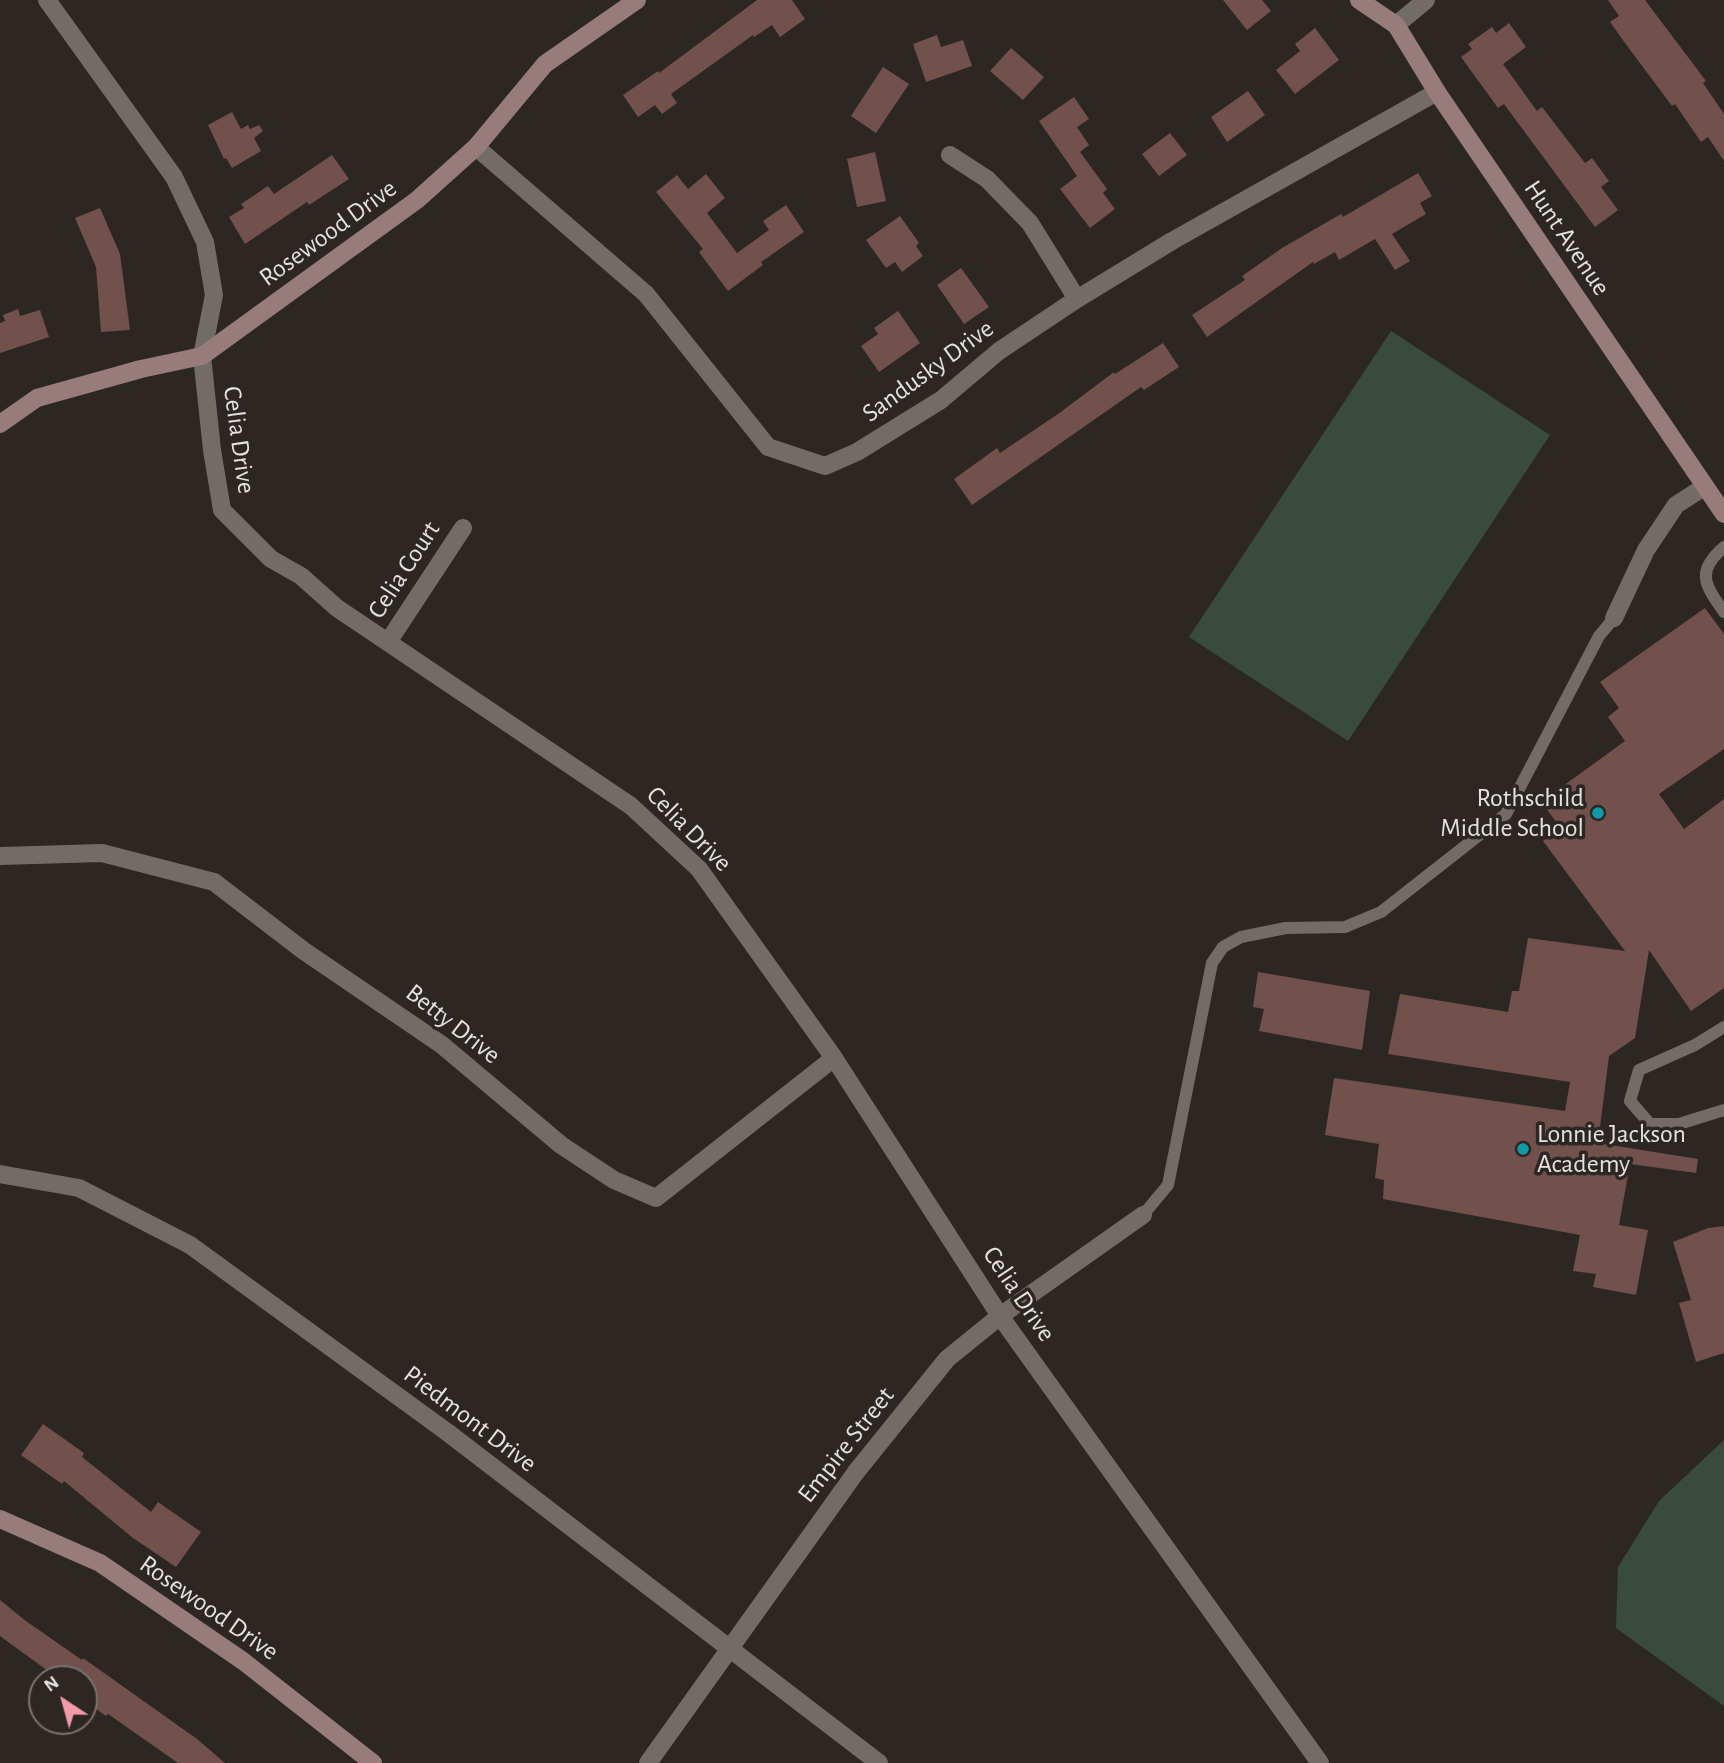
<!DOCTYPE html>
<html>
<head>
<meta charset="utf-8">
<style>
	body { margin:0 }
	#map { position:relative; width:1724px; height:1763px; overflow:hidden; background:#2d2723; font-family:"Alegreya Sans",sans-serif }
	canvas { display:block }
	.north { position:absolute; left:28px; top:1665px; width:70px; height:70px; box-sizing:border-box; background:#2d2723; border:2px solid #77726e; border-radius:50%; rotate:324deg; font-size:19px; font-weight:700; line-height:28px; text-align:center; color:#e5e2df }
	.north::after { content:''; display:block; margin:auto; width:24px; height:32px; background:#f39aa8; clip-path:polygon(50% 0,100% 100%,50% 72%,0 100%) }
</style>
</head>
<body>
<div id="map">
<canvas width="1724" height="1763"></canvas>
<div class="north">N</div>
</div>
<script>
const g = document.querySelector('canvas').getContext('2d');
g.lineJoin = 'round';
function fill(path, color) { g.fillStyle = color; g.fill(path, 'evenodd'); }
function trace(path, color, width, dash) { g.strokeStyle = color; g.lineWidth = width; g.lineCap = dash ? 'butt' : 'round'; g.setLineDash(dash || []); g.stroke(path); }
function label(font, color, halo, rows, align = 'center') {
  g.font = font + ' "Alegreya Sans",sans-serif'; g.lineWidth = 7; g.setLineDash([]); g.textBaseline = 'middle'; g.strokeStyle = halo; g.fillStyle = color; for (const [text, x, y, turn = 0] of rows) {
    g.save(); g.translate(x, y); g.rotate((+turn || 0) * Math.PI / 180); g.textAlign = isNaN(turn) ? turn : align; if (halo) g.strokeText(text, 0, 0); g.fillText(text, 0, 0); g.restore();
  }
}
const green = new Path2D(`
	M 1391,331 L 1550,435 L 1348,741 L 1189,637 Z
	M 1724,1440 L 1724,1706 L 1616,1628 L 1618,1567 L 1659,1501 Z`);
const building = new Path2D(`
	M 757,0 L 792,0 L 805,19 L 780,37 L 772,25 L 754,37 L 753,35 L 671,94 L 677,103 L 662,114 L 655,105 L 638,117 L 623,95 L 658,71 L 659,73 Z
	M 1223,0 L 1262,0 L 1271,11 L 1247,30 Z
	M 1608,0 L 1645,0 L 1706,81 L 1703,83 L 1724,114 L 1724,161 L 1708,137 L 1701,142 L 1675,104 L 1672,106 L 1625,43 L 1610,22 L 1619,16 Z
	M 1509,23 L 1526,47 L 1503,64 L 1537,111 L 1542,107 L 1585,163 L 1592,158 L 1609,181 L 1601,187 L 1618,210 L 1595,227 L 1504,104 L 1498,108 L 1461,57 L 1472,49 L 1468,44 L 1492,27 L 1496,33 Z
	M 1315,28 L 1339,60 L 1295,94 L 1276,70 L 1300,51 L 1295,44 Z
	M 937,35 L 941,47 L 963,40 L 972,66 L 926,82 L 913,44 Z
	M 1011,48 L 1044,77 L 1023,100 L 990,71 Z
	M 883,67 L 909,84 L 876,133 L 851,116 Z
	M 1248,91 L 1265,115 L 1227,142 L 1211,117 Z
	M 1074,97 L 1089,119 L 1077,127 L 1089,145 L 1080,152 L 1107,189 L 1103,193 L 1115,209 L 1090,228 L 1060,189 L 1077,176 L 1039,121 Z
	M 232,112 L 241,129 L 248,125 L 250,129 L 259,125 L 263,131 L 254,138 L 261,151 L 232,168 L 226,158 L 224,159 L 208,125 Z
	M 1170,133 L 1187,155 L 1159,176 L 1142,154 Z
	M 875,152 L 886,201 L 857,207 L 847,159 Z
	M 332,155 L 349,179 L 309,205 L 307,202 L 245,244 L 229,217 L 244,208 L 241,204 L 268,186 L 274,194 Z
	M 1418,173 L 1432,196 L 1420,203 L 1426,214 L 1392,234 L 1410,261 L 1395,270 L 1375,239 L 1339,260 L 1335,252 L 1314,264 L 1313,262 L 1207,337 L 1192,315 L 1245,280 L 1242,276 L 1282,248 L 1341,214 L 1343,217 Z
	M 706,174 L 725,198 L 707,213 L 737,253 L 769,230 L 763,221 L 786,205 L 804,232 L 761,262 L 763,265 L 728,291 L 699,252 L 703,249 L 656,192 L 677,175 L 688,189 Z
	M 100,208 L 120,254 L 130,330 L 101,332 L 96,267 L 75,218 Z
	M 900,216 L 919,243 L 916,246 L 923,256 L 902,272 L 895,262 L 886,268 L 866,240 Z
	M 961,268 L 989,307 L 964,324 L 937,285 Z
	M 18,309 L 20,316 L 40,310 L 49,337 L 0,353 L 0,323 L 5,321 L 3,315 Z
	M 898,311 L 920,343 L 879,372 L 861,346 L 878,334 L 874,328 Z
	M 1163,343 L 1179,367 L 1144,390 L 1141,387 L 972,505 L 954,479 L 997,448 L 1000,453 L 1058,414 L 1114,372 L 1115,374 Z
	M 1705,608 L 1724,634 L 1724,749 L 1659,794 L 1684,829 L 1724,799 L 1724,988 L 1691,1011 L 1649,950 L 1635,1038 L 1609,1056 L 1598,1143 L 1698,1159 L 1696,1173 L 1630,1164 L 1619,1225 L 1648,1230 L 1636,1295 L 1593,1287 L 1596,1274 L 1573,1271 L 1580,1235 L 1383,1199 L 1384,1180 L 1375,1178 L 1379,1144 L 1325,1135 L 1334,1078 L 1565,1111 L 1570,1082 L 1388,1054 L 1400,994 L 1508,1012 L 1512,991 L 1519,991 L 1528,938 L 1625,951 L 1543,841 L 1561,828 L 1541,802 L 1625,741 L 1608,717 L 1619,708 L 1600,682 Z
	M 1258,972 L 1370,991 L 1362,1050 L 1259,1031 L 1264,1009 L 1253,1007 Z
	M 1724,1226 L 1724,1353 L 1696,1362 L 1679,1303 L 1691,1300 L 1673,1242 L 1708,1228 Z
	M 43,1424 L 84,1453 L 82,1457 L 151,1512 L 158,1502 L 201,1532 L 176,1567 L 133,1538 L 64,1481 L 62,1484 L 21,1455 Z
	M 0,1600 L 26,1621 L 82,1660 L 83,1658 L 197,1739 L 225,1763 L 178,1763 L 108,1714 L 106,1716 L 84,1700 L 84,1679 L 59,1679 L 0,1636 Z`);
const lane = new Path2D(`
	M 1724,547 C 1695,572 1705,585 1724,612
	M 1724,1027 L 1695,1045 L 1639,1070 L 1630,1101 L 1650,1124 L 1679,1124 L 1724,1110
	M 1143,1215 L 1168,1185 L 1212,963 L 1223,947 L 1241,937 L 1286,928 L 1345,927 L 1381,912 L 1506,814 L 1599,636 L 1614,618`);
const street = new Path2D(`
	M 47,0 L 174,177 L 205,242 L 214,295 L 202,356 L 212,450 L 222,510 L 271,559 L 301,576 L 337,608 L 631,806 L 699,869 L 834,1058 L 1000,1316 L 1320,1763
	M 1396,25 L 1426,0
	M 476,147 L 646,294 L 768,447 L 825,466 L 857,452 L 941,400 L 999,351 L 1077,299 L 1172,241 L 1437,92
	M 950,155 L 987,179 L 1030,223 L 1077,299
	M 1614,618 L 1646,550 L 1676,505 L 1704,487
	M 388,642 L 463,528
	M 0,856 L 102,853 L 214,882 L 304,951 L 442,1045 L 561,1145 L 614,1180 L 656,1198 L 834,1058
	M 0,1174 L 79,1188 L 190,1245 L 447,1432 L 879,1763
	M 648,1763 L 856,1472 L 947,1359 L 1000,1316 L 1143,1215`);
const secondary = new Path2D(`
	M 1359,0 L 1396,25 L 1437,92 L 1724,514
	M 0,424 L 37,398 L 141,369 L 202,356 L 417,200 L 476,147 L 545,64 L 637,0
	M 0,1519 L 100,1563 L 243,1661 L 373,1763`);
const markers = [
	[1598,813,7,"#0f9aa8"],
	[1523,1149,7,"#0f9aa8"]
];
const streetNames = [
	["Rosewood Drive",328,233,-36],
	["Hunt Avenue",1567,238,56],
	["Sandusky Drive",928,371,-36],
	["Celia Drive",239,440,82],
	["Celia Court",404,570,-57],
	["Celia Drive",689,829,45],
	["Betty Drive",453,1024,38],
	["Celia Drive",1019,1294,56],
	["Piedmont Drive",470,1419,37],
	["Empire Street",846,1445,-52],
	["Rosewood Drive",209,1608,35]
];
const poiNames = [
	["Rothschild",1584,798],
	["Middle School",1584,828],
	["Lonnie Jackson",1537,1134,"left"],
	["Academy",1537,1164,"left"]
];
fill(green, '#394b3e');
fill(building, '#72504b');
trace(lane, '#726c67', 12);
trace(street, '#726c67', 18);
trace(secondary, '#987b7b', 18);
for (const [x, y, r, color] of markers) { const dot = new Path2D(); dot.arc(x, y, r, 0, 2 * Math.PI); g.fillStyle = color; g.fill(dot); trace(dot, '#2d2723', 2.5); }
label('26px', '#e5e2df', '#2d2723', streetNames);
label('26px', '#e5e2df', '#2d2723', poiNames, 'right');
</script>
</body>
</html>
